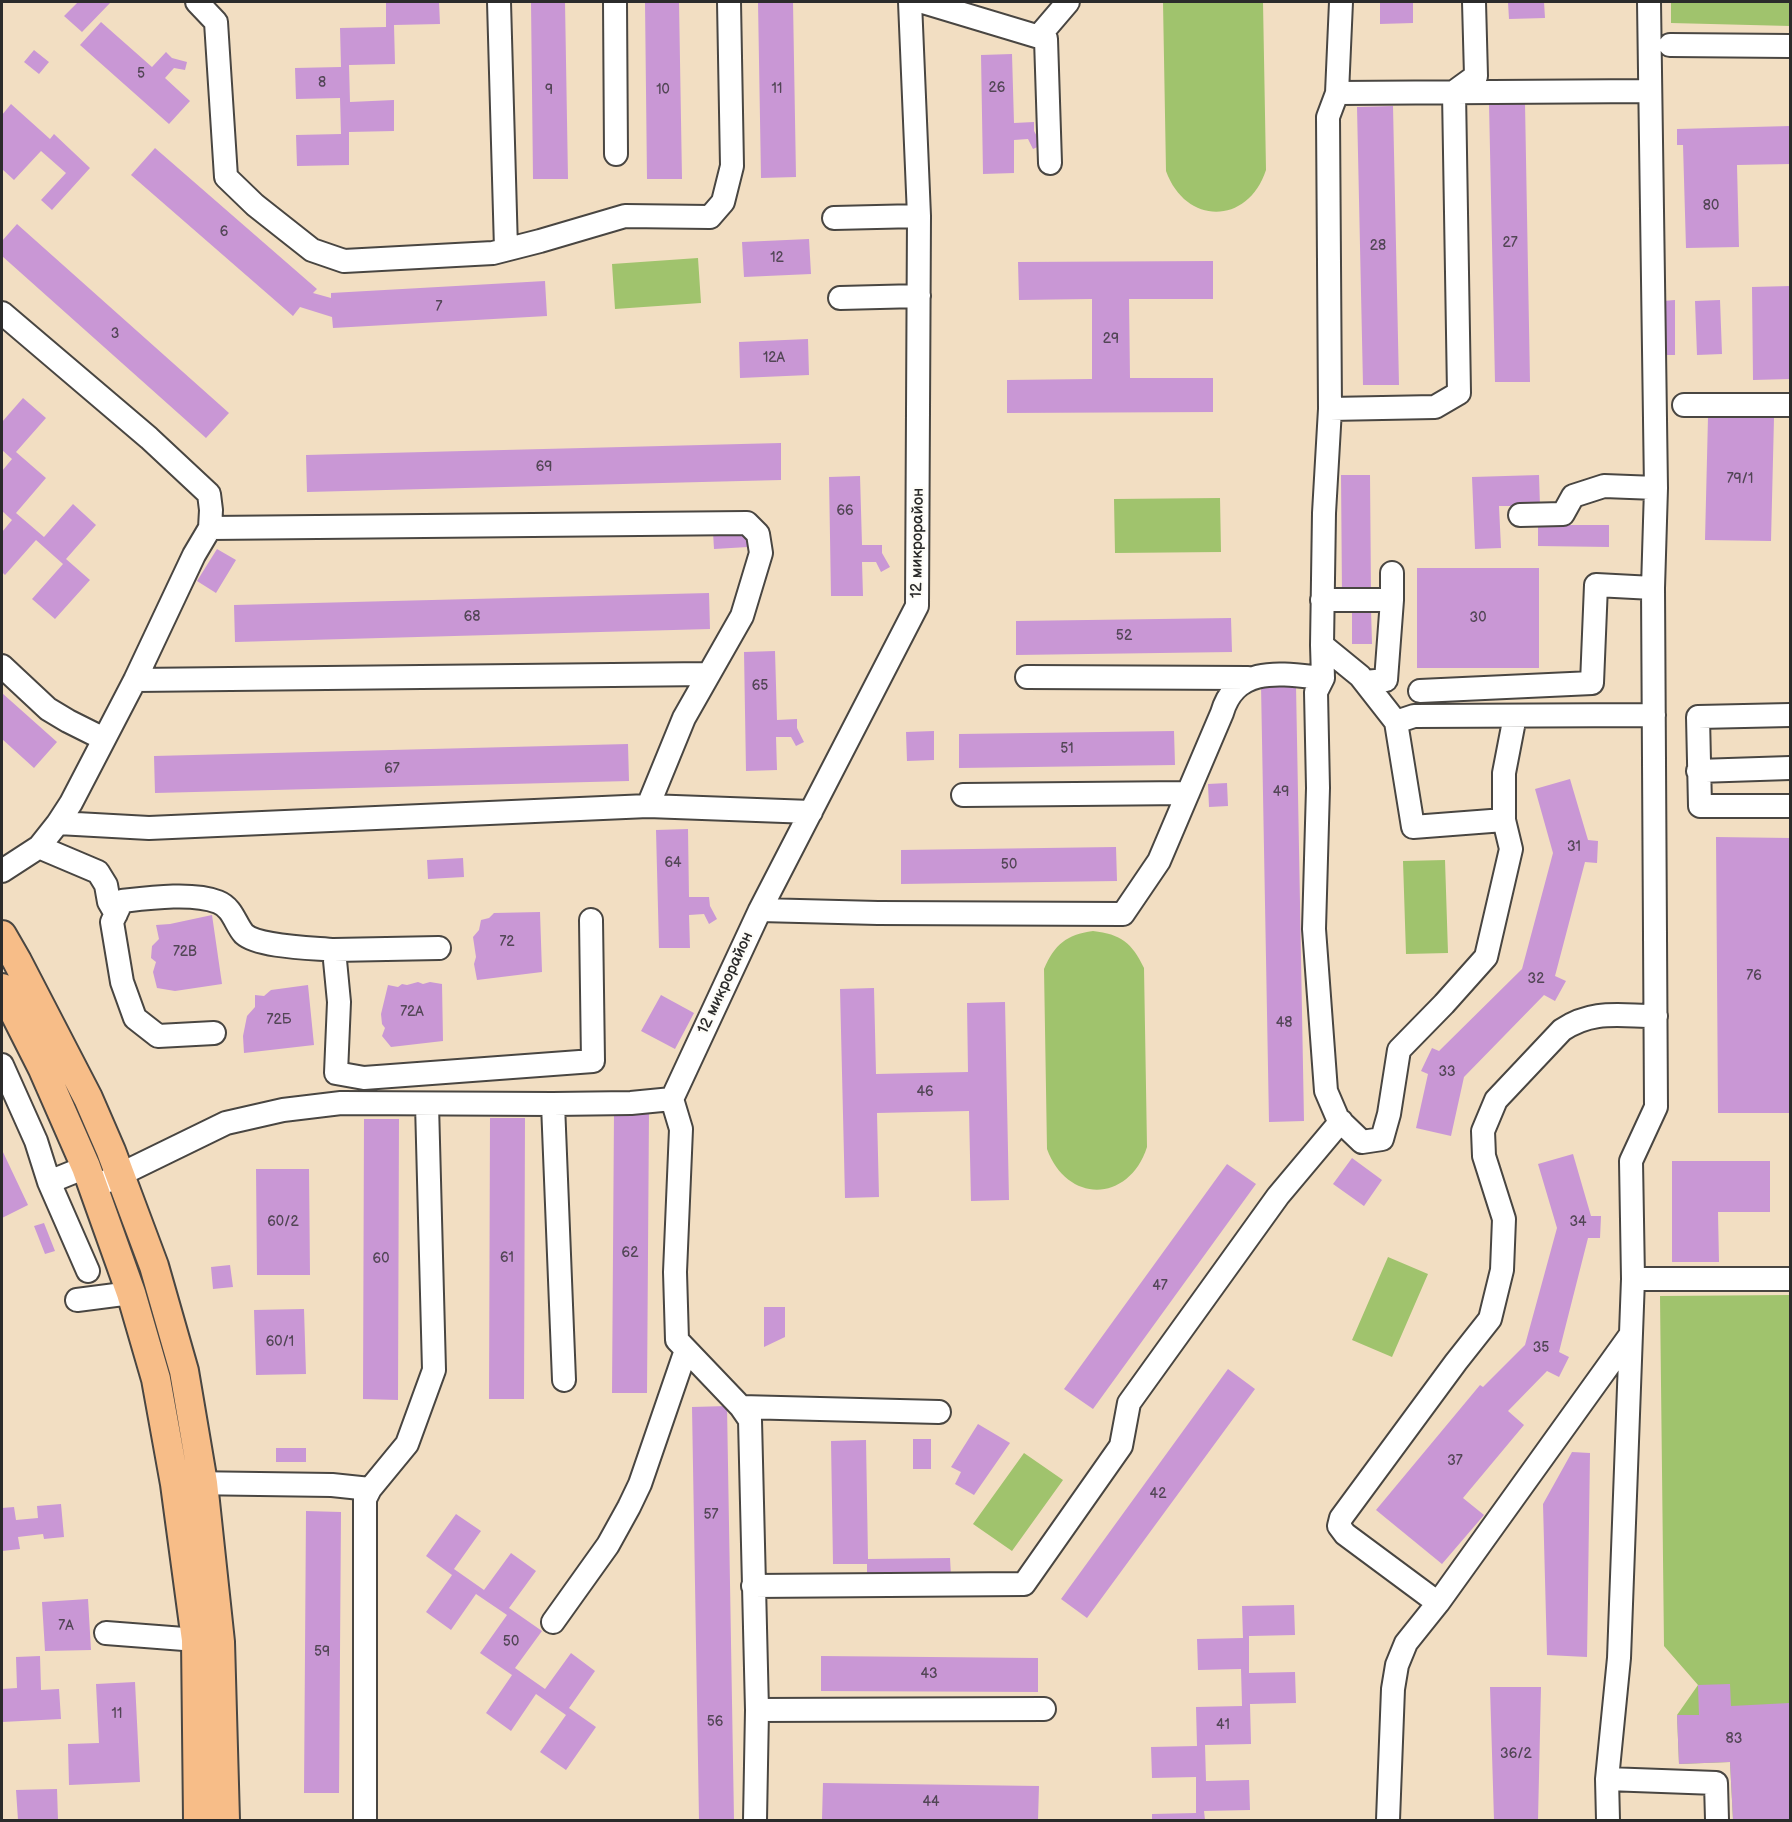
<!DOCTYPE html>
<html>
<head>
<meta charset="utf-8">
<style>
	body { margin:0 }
	#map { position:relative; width:1792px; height:1822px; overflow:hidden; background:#f2dec2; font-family:"Balsamiq Sans",sans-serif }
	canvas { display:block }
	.frame { position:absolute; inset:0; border:3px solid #2b2b2b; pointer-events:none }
</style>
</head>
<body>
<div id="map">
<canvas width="1792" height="1822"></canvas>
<div class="frame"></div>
</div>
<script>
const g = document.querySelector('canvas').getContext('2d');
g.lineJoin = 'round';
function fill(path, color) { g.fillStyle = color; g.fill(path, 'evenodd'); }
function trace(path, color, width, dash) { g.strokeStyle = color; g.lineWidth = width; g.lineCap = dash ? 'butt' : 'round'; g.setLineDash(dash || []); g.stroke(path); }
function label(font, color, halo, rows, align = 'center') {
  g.font = font + ' "Balsamiq Sans",sans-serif'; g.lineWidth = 4.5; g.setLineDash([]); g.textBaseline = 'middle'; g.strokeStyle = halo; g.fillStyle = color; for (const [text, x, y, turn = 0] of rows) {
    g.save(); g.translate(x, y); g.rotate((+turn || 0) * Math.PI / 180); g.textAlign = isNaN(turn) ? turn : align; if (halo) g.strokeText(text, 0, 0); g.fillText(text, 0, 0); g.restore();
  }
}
const green = new Path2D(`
	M 1163,2 L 1263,2 L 1266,170 C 1248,225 1186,226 1166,171 Z
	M 1671,2 L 1790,2 L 1790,26 L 1671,23 Z
	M 698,258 L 701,303 L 615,309 L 612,264 Z
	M 1220,498 L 1221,552 L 1115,553 L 1114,499 Z
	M 1445,860 L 1448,953 L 1406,954 L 1403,861 Z
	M 1093,931 C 1121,934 1132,943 1144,968 L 1147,1147 C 1129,1203 1067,1204 1047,1149 L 1044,969 C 1055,944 1066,935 1093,931 Z
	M 1388,1257 L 1428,1274 L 1392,1357 L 1352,1340 Z
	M 1790,1295 L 1790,1820 L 1733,1820 L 1730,1762 L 1679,1764 L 1677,1715 L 1698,1685 L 1664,1646 L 1660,1296 Z
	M 1024,1453 L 1063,1480 L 1012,1551 L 973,1524 Z`);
const building = new Path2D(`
	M 78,2 L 111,2 L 82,32 L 64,16 Z
	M 386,2 L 439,2 L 440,24 L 394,25 L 395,64 L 349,65 L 350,102 L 394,100 L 394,131 L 349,132 L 349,165 L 297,166 L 296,135 L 341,134 L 340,98 L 296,99 L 295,68 L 341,67 L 340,28 L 386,27 Z
	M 531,2 L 565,2 L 568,179 L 533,179 Z
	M 645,2 L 679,2 L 682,179 L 647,179 Z
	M 758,2 L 793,2 L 796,177 L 761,178 Z
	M 1380,2 L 1413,2 L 1413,23 L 1380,24 Z
	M 1508,2 L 1544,2 L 1545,18 L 1509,19 Z
	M 101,22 L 152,67 L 166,52 L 172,58 L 187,62 L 185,70 L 174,68 L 165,78 L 190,101 L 169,124 L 80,45 Z
	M 34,50 L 49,62 L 39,74 L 24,62 Z
	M 1012,54 L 1014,123 L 1034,122 L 1034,131 L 1042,145 L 1033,149 L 1028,139 L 1014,140 L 1014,173 L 983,174 L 981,55 Z
	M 1525,103 L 1530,382 L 1495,382 L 1489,104 Z
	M 11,104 L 50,139 L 54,134 L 90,168 L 52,210 L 41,200 L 66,173 L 41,151 L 14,180 L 2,169 L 2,115 Z
	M 1393,106 L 1399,385 L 1363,385 L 1357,107 Z
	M 1790,126 L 1790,164 L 1737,165 L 1739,247 L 1686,248 L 1683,145 L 1677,145 L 1677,129 Z
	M 155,148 L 317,289 L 313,293 L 331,298 L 331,293 L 545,281 L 547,316 L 333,328 L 332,317 L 300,307 L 293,316 L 131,175 Z
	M 17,224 L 229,413 L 206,438 L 2,256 L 2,241 Z
	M 809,239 L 811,274 L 744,277 L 742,242 Z
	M 1213,261 L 1213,299 L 1129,299 L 1130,378 L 1213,378 L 1213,412 L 1007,413 L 1007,380 L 1092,379 L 1092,299 L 1019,300 L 1018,262 Z
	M 1790,286 L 1790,379 L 1753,380 L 1752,287 Z
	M 1675,300 L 1675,355 L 1663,355 L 1663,301 Z
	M 1720,300 L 1722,354 L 1697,355 L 1695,301 Z
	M 808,339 L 809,375 L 740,378 L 739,342 Z
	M 23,398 L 46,418 L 16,452 L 46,478 L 16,513 L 44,537 L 73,504 L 96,525 L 66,559 L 90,580 L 55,619 L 32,599 L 63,564 L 36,540 L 5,575 L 2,572 L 2,532 L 12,520 L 2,511 L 2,471 L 12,459 L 2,450 L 2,422 Z
	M 1708,417 L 1774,418 L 1771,541 L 1705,540 Z
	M 781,443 L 781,480 L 307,492 L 306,455 Z
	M 1341,475 L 1370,475 L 1371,595 L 1342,595 Z
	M 1539,475 L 1540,506 L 1499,506 L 1501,548 L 1475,549 L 1472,477 Z
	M 860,476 L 862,545 L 882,545 L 882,553 L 890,567 L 881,572 L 876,562 L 862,562 L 863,596 L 831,596 L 829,477 Z
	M 1538,525 L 1609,525 L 1609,547 L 1538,546 Z
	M 747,529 L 748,547 L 714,549 L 713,532 Z
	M 217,549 L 236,560 L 216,593 L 197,581 Z
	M 1417,568 L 1539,568 L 1539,668 L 1417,668 Z
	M 709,593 L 710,629 L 235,642 L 234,605 Z
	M 1352,609 L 1371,609 L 1372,644 L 1352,644 Z
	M 1231,618 L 1232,652 L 1016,655 L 1016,621 Z
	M 775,651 L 777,720 L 797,719 L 797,728 L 804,742 L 796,746 L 791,737 L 776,737 L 777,770 L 746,771 L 744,652 Z
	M 1261,685 L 1296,685 L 1304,1121 L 1269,1122 Z
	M 2,693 L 57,742 L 34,768 L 2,739 Z
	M 934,731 L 934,760 L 907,761 L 906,732 Z
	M 1174,731 L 1175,765 L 959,768 L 959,734 Z
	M 628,744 L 629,781 L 155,793 L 154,756 Z
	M 1570,779 L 1588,840 L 1598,841 L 1597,863 L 1585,862 L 1555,976 L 1566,981 L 1555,1001 L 1544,995 L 1464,1077 L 1451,1136 L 1416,1128 L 1428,1074 L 1421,1071 L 1432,1048 L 1439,1051 L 1522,969 L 1553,853 L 1535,789 Z
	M 1227,783 L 1228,806 L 1209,807 L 1208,784 Z
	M 688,829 L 689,897 L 709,897 L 710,906 L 717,919 L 709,924 L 704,914 L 689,915 L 690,948 L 659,948 L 656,830 Z
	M 1716,837 L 1790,838 L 1790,1113 L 1718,1113 Z
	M 1116,847 L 1117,881 L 901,884 L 901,850 Z
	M 463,858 L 464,877 L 428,879 L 427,860 Z
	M 540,912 L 542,972 L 477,980 L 474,964 L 476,957 L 473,937 L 479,930 L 481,920 L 489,918 L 494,913 Z
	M 212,915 L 222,984 L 175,991 L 157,988 L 153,972 L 156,962 L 151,958 L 152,946 L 159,939 L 156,925 L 170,924 Z
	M 418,982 L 423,984 L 430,982 L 442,984 L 443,1041 L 391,1047 L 382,1036 L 385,1028 L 382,1024 L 381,1014 L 388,985 L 398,987 L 402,984 L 407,985 Z
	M 308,985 L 314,1045 L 244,1053 L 243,1036 L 247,1016 L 255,1007 L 255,995 L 264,996 L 271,990 Z
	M 874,988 L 876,1074 L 968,1072 L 967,1003 L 1005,1002 L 1009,1200 L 971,1201 L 969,1111 L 877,1113 L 879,1197 L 845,1198 L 840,989 Z
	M 661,995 L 694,1013 L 675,1049 L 641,1031 Z
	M 614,1112 L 649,1112 L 647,1393 L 612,1393 Z
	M 490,1118 L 525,1118 L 524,1399 L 489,1399 Z
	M 364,1119 L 399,1119 L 398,1400 L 363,1399 Z
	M 2,1150 L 28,1205 L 2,1218 Z
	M 1573,1154 L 1591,1216 L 1601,1216 L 1600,1238 L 1588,1238 L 1559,1352 L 1569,1357 L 1559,1377 L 1547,1371 L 1508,1411 L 1524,1425 L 1463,1498 L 1484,1515 L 1442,1564 L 1376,1510 L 1480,1385 L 1483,1387 L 1525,1345 L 1557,1228 L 1538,1164 Z
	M 1352,1158 L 1382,1180 L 1364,1206 L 1333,1184 Z
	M 1672,1161 L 1770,1161 L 1770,1212 L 1718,1212 L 1719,1262 L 1672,1262 Z
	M 1227,1164 L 1256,1184 L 1093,1409 L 1064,1389 Z
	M 256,1169 L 309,1169 L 310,1275 L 257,1275 Z
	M 44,1223 L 55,1251 L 45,1254 L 34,1226 Z
	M 230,1265 L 233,1287 L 213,1289 L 211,1267 Z
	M 764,1307 L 785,1307 L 785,1337 L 764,1347 Z
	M 304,1309 L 306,1374 L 256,1375 L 254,1310 Z
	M 1228,1369 L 1255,1389 L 1087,1618 L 1061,1599 Z
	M 727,1406 L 734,1820 L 699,1820 L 692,1407 Z
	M 978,1424 L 1010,1443 L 974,1495 L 955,1484 L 961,1472 L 951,1467 Z
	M 913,1439 L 931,1439 L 931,1469 L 913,1469 Z
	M 866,1440 L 868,1559 L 950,1558 L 951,1576 L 867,1578 L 867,1564 L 833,1564 L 831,1441 Z
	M 276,1448 L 306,1448 L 306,1462 L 276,1462 Z
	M 1572,1452 L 1590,1453 L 1587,1657 L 1547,1655 L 1543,1504 Z
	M 61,1504 L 64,1537 L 44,1539 L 43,1534 L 18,1537 L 20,1549 L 2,1551 L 2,1508 L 14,1507 L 16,1520 L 38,1518 L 37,1506 Z
	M 306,1511 L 341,1512 L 339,1793 L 304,1793 Z
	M 456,1514 L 481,1531 L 454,1569 L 484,1590 L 511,1553 L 536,1571 L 509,1608 L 542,1631 L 515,1668 L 545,1689 L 571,1653 L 595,1671 L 569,1708 L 596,1727 L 566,1770 L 540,1752 L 566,1715 L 536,1694 L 511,1731 L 486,1713 L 512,1675 L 480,1653 L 507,1615 L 476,1594 L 451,1630 L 426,1612 L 452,1575 L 426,1556 Z
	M 88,1599 L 91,1650 L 45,1651 L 42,1602 Z
	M 1294,1605 L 1295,1635 L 1249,1636 L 1249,1673 L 1295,1672 L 1296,1703 L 1250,1704 L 1251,1744 L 1205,1745 L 1206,1781 L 1249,1780 L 1250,1810 L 1204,1811 L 1205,1820 L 1152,1820 L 1152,1814 L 1196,1813 L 1196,1777 L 1152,1778 L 1151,1747 L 1197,1746 L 1196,1707 L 1242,1706 L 1241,1669 L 1198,1670 L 1197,1639 L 1243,1638 L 1242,1606 Z
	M 40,1656 L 41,1690 L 59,1689 L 61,1719 L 2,1722 L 2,1689 L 17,1688 L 16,1657 Z
	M 821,1656 L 1038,1658 L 1038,1692 L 821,1691 Z
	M 135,1682 L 140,1782 L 69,1785 L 68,1744 L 99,1743 L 96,1684 Z
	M 1730,1684 L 1731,1706 L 1790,1703 L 1790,1820 L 1733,1820 L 1730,1762 L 1679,1764 L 1677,1715 L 1699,1715 L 1698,1685 Z
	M 1490,1687 L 1541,1687 L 1538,1820 L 1494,1820 Z
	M 823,1783 L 1039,1786 L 1038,1820 L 822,1819 Z
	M 57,1789 L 58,1820 L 18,1820 L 16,1790 Z`);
const minor = new Path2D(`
	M 197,2 L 216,22 L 226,177 L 255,205 L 312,250 L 344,261 L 493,253 L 540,241 L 625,216 L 710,217 L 723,202 L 732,166 L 729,2
	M 499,2 L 506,249
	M 615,2 L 616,154
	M 923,2 L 1046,39 L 1050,163
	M 1474,2 L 1476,76 L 1454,92 L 1459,393 L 1435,407 L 1330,409 L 1328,117 L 1337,93 L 1650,91
	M 1039,36 L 1068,2
	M 1670,45 L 1790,46
	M 1337,93 L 1341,2
	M 834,218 L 919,216
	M 840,298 L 919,296
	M 2,313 L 149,438 L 209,494 L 211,510 L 210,528 L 194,555 L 135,680 L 71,803 L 58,823 L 39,847 L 2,871
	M 1684,405 L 1790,405
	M 1330,409 L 1324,513 L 1322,645 L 1360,676 L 1396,722 L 1414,716 L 1654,715
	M 1520,515 L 1563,514 L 1573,496 L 1604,486 L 1656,488
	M 1322,600 L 1392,600
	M 1322,645 L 1323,678 L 1316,692 L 1318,788 L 1314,929 L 1326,1091 L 1338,1119 L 1362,1142 L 1382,1139 L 1389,1114 L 1399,1050 L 1444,1004 L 1486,957 L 1511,849 L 1504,820 L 1504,773 L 1515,716
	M 2,666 L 48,709 L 68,721 L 104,739
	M 1027,677 L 1248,678
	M 135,680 L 708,674
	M 1365,682 L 1386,680 L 1392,600 L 1392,573
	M 1420,691 L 1592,683 L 1596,585 L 1653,588
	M 1790,715 L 1698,717 L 1700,806 L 1790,806
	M 1396,722 L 1413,827 L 1504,820
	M 1698,771 L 1790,768
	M 963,795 L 1188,793
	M 648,806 L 811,812
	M 58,823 L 149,828 L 648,806 L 684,718 L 742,616 L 761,553 L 758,534 L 747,523 L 210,528
	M 39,847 L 98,872 L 106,885 L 109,902 L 116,914
	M 760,910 L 878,913 L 1123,914 L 1159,861 L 1222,713 C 1236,664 1283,674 1323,678
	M 439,948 L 334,950 L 339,1002 L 336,1073 L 364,1078 L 593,1061 L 591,920
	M 214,1033 L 158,1036 L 135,1018 L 122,982 L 112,922 L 122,901 C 148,898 193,892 218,902 C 233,908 235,924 244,934 C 258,947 314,948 334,950
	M 2,1065 L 36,1141 L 49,1182 L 88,1271
	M 672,1099 L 760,910 L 917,606 L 919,216 L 910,2
	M 672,1099 L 681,1129 L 675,1272 L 677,1340 L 741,1407 L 750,1420 L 757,1710 L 755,1820
	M 553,1104 L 564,1380
	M 49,1182 L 86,1167
	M 105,1182 L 226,1123 L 283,1110 L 341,1103 L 553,1104 L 631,1103 L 672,1099
	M 1633,1279 L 1631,1161 L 1656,1107 L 1653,588 L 1656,488 L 1649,2
	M 77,1300 L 131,1293
	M 741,1407 L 939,1412
	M 187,1483 L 332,1485 L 370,1489 L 407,1444 L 434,1370 L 427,1104
	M 753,1586 L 1024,1584 L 1121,1446 L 1129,1403 L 1278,1196 L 1341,1121
	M 1438,1603 L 1345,1534 L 1339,1526 L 1341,1518 L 1456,1362 L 1490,1319 L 1502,1270 L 1504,1219 L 1484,1156 L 1483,1131 L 1496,1100 L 1562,1030 C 1593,1009 1620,1016 1656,1016
	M 553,1622 L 608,1545 L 629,1507 L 640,1484 L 686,1350
	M 106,1633 L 210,1641
	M 757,1710 L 1044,1709
	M 1607,1779 L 1716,1783 L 1717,1820
	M 365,1820 L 365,1499 L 370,1489
	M 1388,1820 L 1393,1689 L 1397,1665 L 1406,1643 L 1438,1603 L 1629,1337
	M 1608,1820 L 1607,1779 L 1619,1658 L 1633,1279 L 1790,1279`);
const major = new Path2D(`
	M 2,935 L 17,961 L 88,1098 L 111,1151 L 154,1266 L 184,1371 L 203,1483 L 220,1642 L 225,1820
	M 2,988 L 43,1069 L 86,1167 L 131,1293 L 156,1379 L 175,1484 L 196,1640 L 198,1820`);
const numberNames = [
	["5",141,74],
	["8",322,83],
	["26",997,88],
	["11",777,89],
	["9",549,90],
	["10",663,90],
	["80",1711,206],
	["6",224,232],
	["27",1510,243],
	["28",1378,246],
	["12",777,258],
	["7",439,307],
	["3",115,334],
	["29",1111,339],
	["12А",774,358],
	["69",544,467],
	["79/1",1740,479],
	["66",845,511],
	["68",472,617],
	["30",1478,618],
	["52",1124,636],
	["65",760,686],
	["51",1067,749],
	["67",392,769],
	["49",1281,792],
	["31",1574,847],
	["64",673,863],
	["50",1009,865],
	["72",507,942],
	["72В",185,952],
	["76",1754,976],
	["32",1536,979],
	["72А",412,1012],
	["72Б",279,1020],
	["48",1284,1023],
	["33",1447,1072],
	["46",925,1092],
	["60/2",283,1222],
	["34",1578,1222],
	["62",630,1253],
	["61",507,1258],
	["60",381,1259],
	["47",1160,1286],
	["60/1",280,1342],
	["35",1541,1348],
	["37",1455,1461],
	["42",1158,1494],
	["57",711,1515],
	["7А",66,1626],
	["50",511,1642],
	["59",322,1652],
	["43",929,1674],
	["11",117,1714],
	["56",715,1722],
	["41",1223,1725],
	["83",1734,1739],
	["36/2",1516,1754],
	["44",931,1802]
];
const streetNames = [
	["12 микрорайон",918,543,-89],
	["12 микрорайон",726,983,-65]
];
fill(green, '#a0c36d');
fill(building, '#c997d5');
trace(minor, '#494642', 26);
trace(major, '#494642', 32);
trace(minor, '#fff', 22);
trace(major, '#f7bd88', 28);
label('14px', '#524656', null, numberNames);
label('16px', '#2b2b2b', '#fdfcf7', streetNames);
</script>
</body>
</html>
